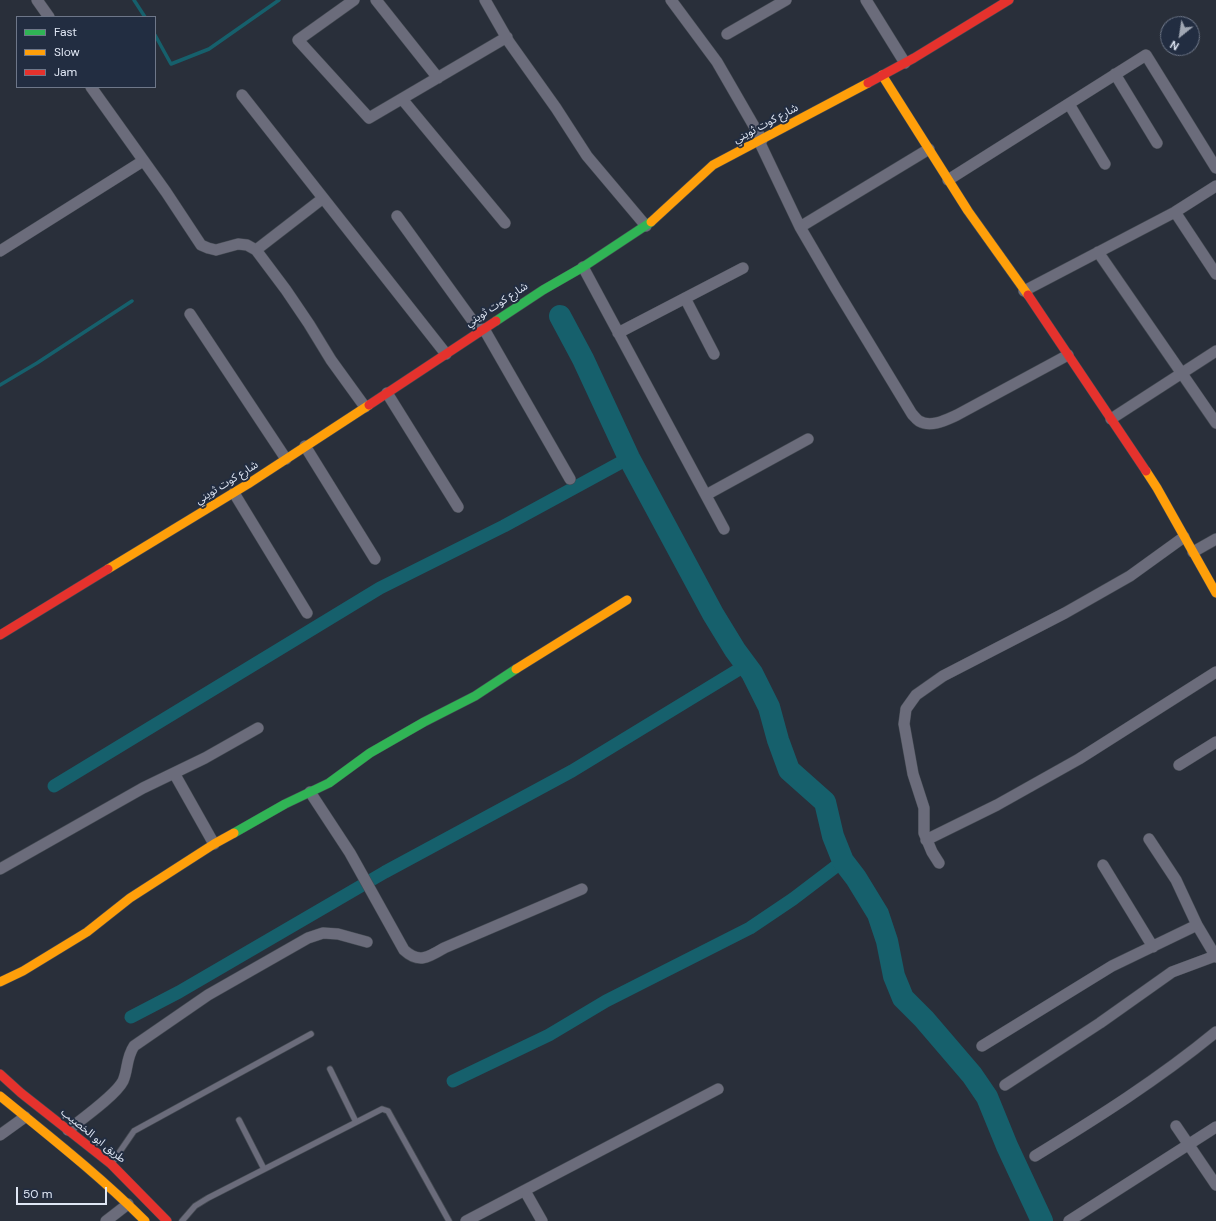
<!DOCTYPE html>
<html>
<head>
<meta charset="utf-8">
<style>
	body { margin:0 }
	#map { position:relative; width:1216px; height:1221px; overflow:hidden; background:#292f3a; font-family:"DM Sans",sans-serif }
	canvas { display:block }
	.legend { position:absolute; left:16px; top:16px; width:140px; height:72px; box-sizing:border-box; background:#222d41; border:1px solid #6e7789; margin:0; padding:5px 7px; list-style:none; font-size:12px; color:#e0e7f4 }
	.legend li { display:flex; align-items:center; gap:8px; height:20px }
	.legend b { width:20px; border:1px solid #6e7789 }
	.north { position:absolute; left:1160px; top:16px; width:40px; height:40px; box-sizing:border-box; background:#222d41; border:1px solid #6e7789; border-radius:50%; rotate:210deg; font-size:11px; font-weight:700; line-height:16px; text-align:center; color:#e0e7f4 }
	.north::after { content:''; display:block; margin:auto; width:14px; height:18px; background:#a0a7b3; clip-path:polygon(50% 0,100% 100%,50% 72%,0 100%) }
	.scale { position:absolute; left:16px; top:1187px; width:91px; height:18px; box-sizing:border-box; border:2px solid #e0e7f4; border-top:0; padding-left:5px; font-size:12px; line-height:14px; white-space:nowrap; color:#e0e7f4; -webkit-text-stroke:3px #222d41; paint-order:stroke }
</style>
</head>
<body>
<div id="map">
<canvas width="1216" height="1221"></canvas>
<ul class="legend">
<li><b style="height:5px;background:#30b455"></b>Fast</li>
<li><b style="height:5px;background:#ff9f0a"></b>Slow</li>
<li><b style="height:5px;background:#e5322d"></b>Jam</li>
</ul>
<div class="north">N</div>
<div class="scale">50 m</div>
</div>
<script>
const g = document.querySelector('canvas').getContext('2d');
g.lineJoin = 'round';
function trace(path, color, width, dash) { g.strokeStyle = color; g.lineWidth = width; g.lineCap = dash ? 'butt' : 'round'; g.setLineDash(dash || []); g.stroke(path); }
function label(font, color, halo, rows, align = 'center') {
  g.font = font + ' "DM Sans","Noto Sans Arabic",sans-serif'; g.lineWidth = 4; g.setLineDash([]); g.textBaseline = 'middle'; g.strokeStyle = halo; g.fillStyle = color; for (const [text, x, y, turn = 0] of rows) {
    g.save(); g.translate(x, y); g.rotate((+turn || 0) * Math.PI / 180); g.textAlign = isNaN(turn) ? turn : align; if (halo) g.strokeText(text, 0, 0); g.fillText(text, 0, 0); g.restore();
  }
}
const stream = new Path2D(`
	M 134,0 L 145,17
	M 155,35 L 171,64 L 209,49 L 279,0
	M 0,385 L 37,363 L 132,301`);
const canal = new Path2D(`
	M 54,786 L 380,588 L 504,526 L 629,458
	M 131,1017 L 179,992 L 385,872 L 572,771 L 746,665
	M 453,1081 L 549,1035 L 606,1001 L 750,928 L 793,899 L 843,861`);
const river = new Path2D(`
	M 560,316 L 583,359 L 629,458 L 713,614 L 735,650 L 752,673 L 769,707 L 778,740 L 789,770 L 825,802 L 833,836 L 843,861 L 856,878 L 878,914 L 887,941 L 894,976 L 903,998 L 924,1019 L 972,1075 L 987,1097 L 1007,1146 L 1042,1221`);
const lane = new Path2D(`
	M 330,1069 L 356,1122
	M 239,1120 L 264,1169
	M 112,1163 L 134,1131 L 311,1034
	M 182,1221 L 195,1206 L 208,1198 L 382,1109 L 388,1111 L 449,1221`);
const street = new Path2D(`
	M 37,0 L 49,17
	M 354,0 L 298,40 L 369,118 L 507,37
	M 376,0 L 438,78
	M 485,0 L 509,42 L 556,108 L 587,156 L 646,226
	M 671,0 L 717,62 L 762,140
	M 866,0 L 905,63
	M 727,34 L 786,0
	M 1115,74 L 1157,143
	M 91,87 L 166,192 L 201,245 L 208,248 L 216,250 L 238,244 L 247,245 L 256,250 L 286,290 L 309,324 L 331,360 L 365,407
	M 242,95 L 446,354
	M 402,99 L 505,223
	M 1069,104 L 1105,164
	M 759,141 L 800,227 L 835,287 L 912,414 C 914,416 916,419 919,421 C 931,428 946,420 957,415 L 1068,355
	M 948,180 L 1146,55 L 1216,168
	M 1175,212 L 1216,274
	M 397,216 L 480,331
	M 800,227 L 929,149
	M 256,250 L 322,199
	M 0,251 L 143,161
	M 1098,252 L 1216,423
	M 583,267 L 724,529
	M 1024,291 L 1175,212 L 1216,186
	M 685,298 L 714,354
	M 190,314 L 286,459
	M 484,329 L 570,479
	M 618,333 L 743,268
	M 387,393 L 458,507
	M 1111,419 L 1216,351
	M 305,446 L 375,559
	M 234,493 L 307,613
	M 706,495 L 808,439
	M 1193,552 L 1216,539
	M 1179,765 L 1216,742
	M 174,773 L 214,844
	M 310,792 L 350,853 L 404,950 C 419,964 429,957 444,948 L 582,889
	M 1149,839 L 1176,880 L 1197,925 L 1216,957
	M 926,840 L 997,805 L 1079,759 L 1216,672
	M 939,863 L 932,852 L 924,833 L 924,808 L 913,774 L 904,724 L 906,709 L 916,695 L 943,676 L 1065,613 L 1130,576 L 1184,537
	M 1103,865 L 1153,947
	M 0,869 L 143,788 L 205,758 L 258,728
	M 982,1046 L 1112,966 L 1197,925
	M 1005,1085 L 1100,1023 L 1172,972 L 1215,956
	M 1176,1126 L 1216,1185
	M 68,1130 C 82,1119 116,1095 123,1081 C 128,1070 126,1058 134,1046 L 208,995 L 308,938 L 323,933 L 338,934 L 367,942
	M 0,1135 L 25,1117
	M 1035,1156 C 1097,1118 1159,1079 1216,1032
	M 525,1191 L 542,1221
	M 106,1221 L 128,1204
	M 466,1221 L 718,1089
	M 1069,1221 L 1216,1127`);
const fast = new Path2D(`
	M 496,321 L 543,290 L 583,267 L 651,222
	M 234,833 L 285,804 L 329,783 L 370,753 L 424,722 L 475,696 L 516,669`);
const slow = new Path2D(`
	M 882,75 L 968,211 L 1028,295
	M 651,222 L 713,165 L 868,83
	M 1146,471 L 1157,488 L 1216,593
	M 108,569 L 248,484 L 369,405
	M 516,669 L 627,600
	M 0,982 L 23,971 L 87,932 L 130,898 L 214,844 L 234,833
	M 0,1096 C 49,1136 100,1176 145,1221`);
const jam = new Path2D(`
	M 868,83 L 914,58 L 1009,0
	M 1028,295 L 1146,471
	M 369,405 L 496,321
	M 0,635 L 108,569
	M 0,1074 L 21,1093 L 111,1164 L 167,1221`);
const streetNames = [
	["شارع كوت ثويني",766,124,-28],
	["شارع كوت ثويني",497,305,-33],
	["شارع كوت ثويني",227,483,-32],
	["طريق ابو الخصيب",93,1136,39]
];
trace(stream, '#16606c', 3.5);
trace(canal, '#16606c', 13);
trace(river, '#16606c', 22);
trace(lane, '#444a52', 7);
trace(street, '#444a52', 12);
trace(fast, '#444a52', 10);
trace(slow, '#444a52', 10);
trace(jam, '#444a52', 10);
trace(lane, '#6b6c7b', 5.5);
trace(street, '#6b6c7b', 11);
trace(fast, '#30b455', 9);
trace(slow, '#ff9f0a', 9);
trace(jam, '#e5322d', 9);
label('11px', '#e0e7f4', '#222d41', streetNames);
</script>
</body>
</html>
